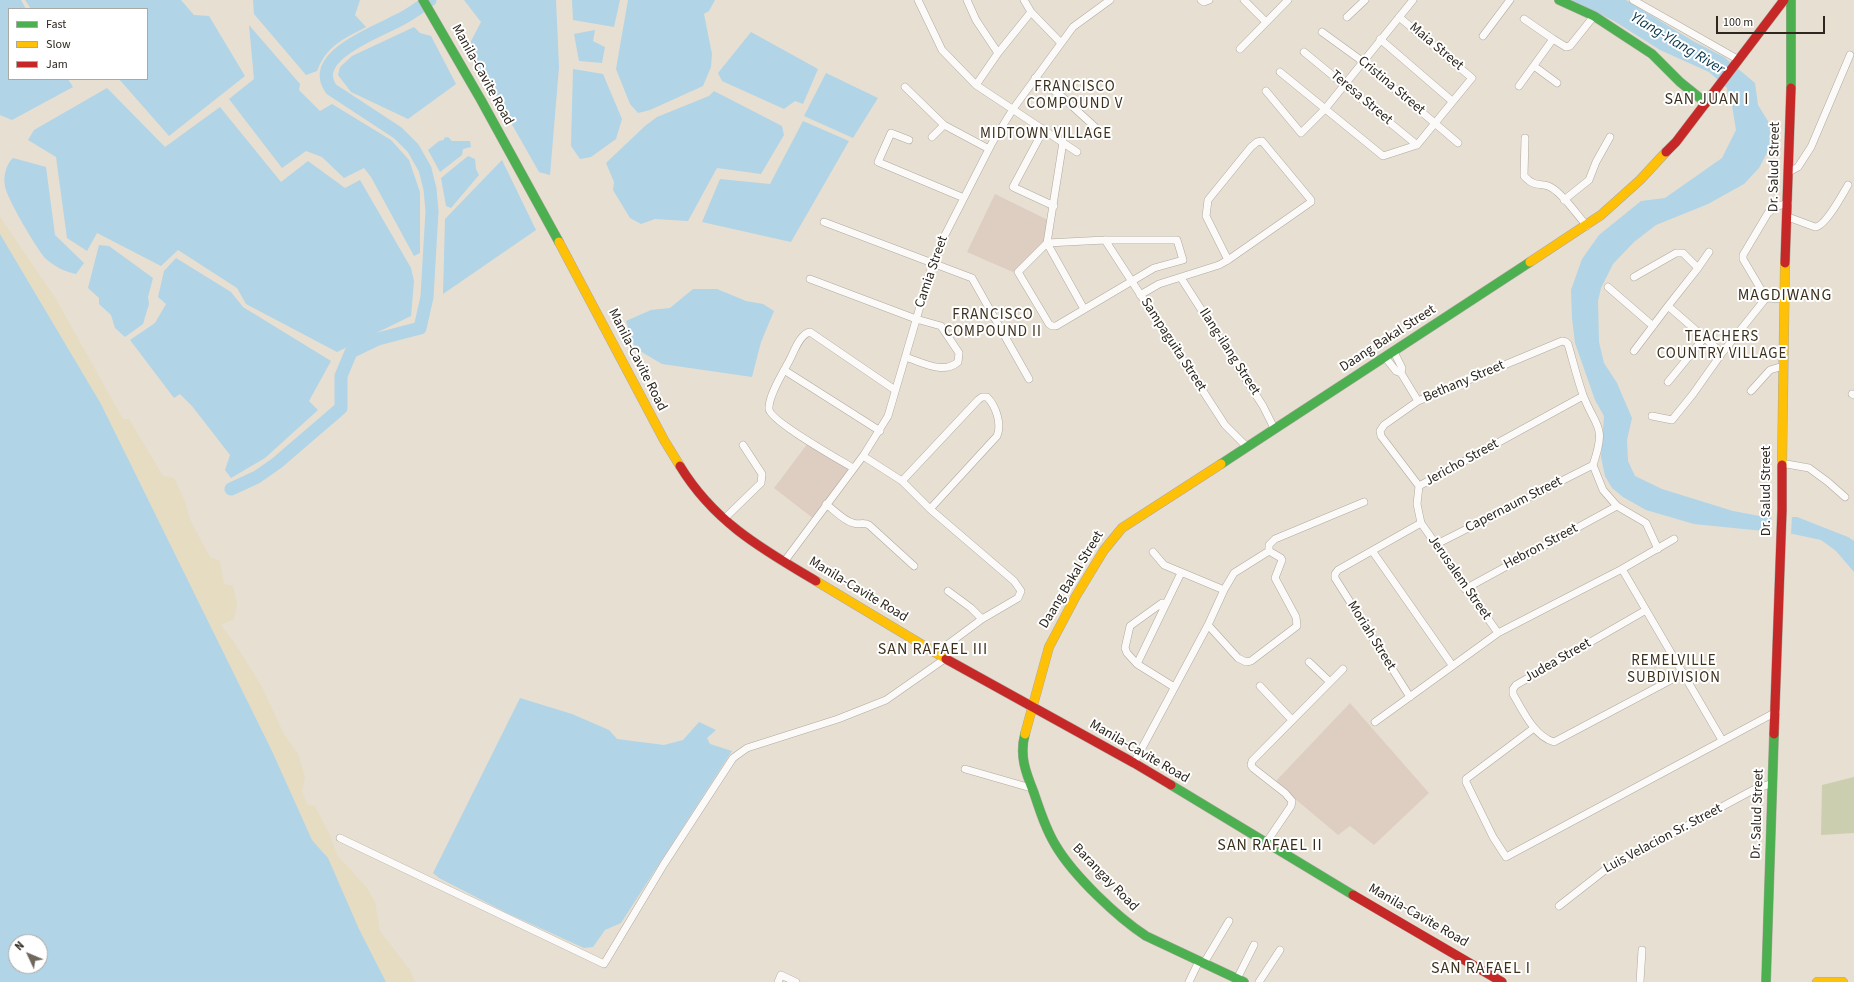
<!DOCTYPE html>
<html>
<head>
<meta charset="utf-8">
<style>
	body { margin:0 }
	#map { position:relative; width:1854px; height:982px; overflow:hidden; background:#e7dfd2; font-family:"Source Sans 3",sans-serif }
	canvas { display:block }
	.legend { position:absolute; left:8px; top:8px; width:140px; height:72px; box-sizing:border-box; background:#fff; border:1px solid #aba9a5; margin:0; padding:5px 7px; list-style:none; font-size:12px; color:#2d271e }
	.legend li { display:flex; align-items:center; gap:8px; height:20px }
	.legend b { width:20px; border:1px solid #aba9a5 }
	.north { position:absolute; left:8px; top:934px; width:40px; height:40px; box-sizing:border-box; background:#fff; border:1px solid #aba9a5; border-radius:50%; rotate:314deg; font-size:11px; font-weight:700; line-height:16px; text-align:center; color:#2d271e }
	.north::after { content:''; display:block; margin:auto; width:14px; height:18px; background:#6e675d; clip-path:polygon(50% 0,100% 100%,50% 72%,0 100%) }
	.scale { position:absolute; left:1716px; top:16px; width:109px; height:18px; box-sizing:border-box; border:2px solid #2d271e; border-top:0; padding-left:5px; font-size:12px; line-height:14px; white-space:nowrap; color:#2d271e; -webkit-text-stroke:3px #fff; paint-order:stroke }
</style>
</head>
<body>
<div id="map">
<canvas width="1854" height="982"></canvas>
<ul class="legend">
<li><b style="height:5px;background:#4caf50"></b>Fast</li>
<li><b style="height:5px;background:#ffc107"></b>Slow</li>
<li><b style="height:5px;background:#c62828"></b>Jam</li>
</ul>
<div class="north">N</div>
<div class="scale">100 m</div>
</div>
<script>
const g = document.querySelector('canvas').getContext('2d');
g.lineJoin = 'round';
function fill(path, color) { g.fillStyle = color; g.fill(path, 'evenodd'); }
function trace(path, color, width, dash) { g.strokeStyle = color; g.lineWidth = width; g.lineCap = dash ? 'butt' : 'round'; g.setLineDash(dash || []); g.stroke(path); }
function label(font, color, halo, rows, align = 'center') {
  g.font = font + ' "Source Sans 3",sans-serif'; g.lineWidth = 4; g.setLineDash([]); g.textBaseline = 'middle'; g.strokeStyle = halo; g.fillStyle = color; for (const [text, x, y, turn = 0] of rows) {
    g.save(); g.translate(x, y); g.rotate((+turn || 0) * Math.PI / 180); g.textAlign = isNaN(turn) ? turn : align; if (halo) g.strokeText(text, 0, 0); g.fillText(text, 0, 0); g.restore();
  }
}
const education = new Path2D(`
	M 995,194 L 1048,220 L 1044,241 L 1015,273 L 967,252 Z
	M 808,443 L 850,469 L 814,519 L 774,488 Z
	M 1350,703 L 1429,793 L 1374,845 L 1350,826 L 1338,835 L 1275,782 Z`);
const green = new Path2D(`
	M 1854,777 L 1854,833 L 1821,835 L 1822,785 Z`);
const sand = new Path2D(`
	M 0,217 L 56,299 L 123,419 L 129,419 L 163,476 L 174,478 L 185,501 L 190,520 L 210,557 L 220,561 L 224,584 L 233,586 L 237,604 L 234,619 L 221,625 L 234,642 L 261,685 L 284,734 L 298,754 L 305,778 L 302,792 L 308,805 L 315,806 L 331,837 L 337,855 L 367,888 L 375,902 L 380,931 L 410,970 L 415,982 L 386,982 L 359,929 L 325,854 L 312,840 L 272,751 L 101,404 L 0,234 Z`);
const water = new Path2D(`
	M 0,0 L 21,0 L 26,9 L 9,9 L 9,79 L 68,79 L 73,87 L 12,120 L 0,115 Z
	M 25,0 L 181,0 L 194,15 L 209,16 L 245,76 L 169,136 L 119,79 L 147,79 L 147,9 L 31,9 Z
	M 253,0 L 360,0 L 355,15 L 366,27 C 344,39 327,45 317,71 L 306,75 L 254,14 Z
	M 464,0 L 556,0 L 559,67 L 550,175 L 539,172 L 468,47 L 481,22 Z
	M 572,0 L 620,0 L 614,27 L 573,20 Z
	M 628,0 L 715,0 L 709,11 L 704,14 L 712,54 L 711,67 L 703,86 L 650,110 L 638,113 L 630,104 L 616,69 Z
	M 1571,0 L 1626,0 L 1693,41 L 1724,57 L 1755,83 L 1758,105 L 1771,126 L 1770,147 L 1759,168 L 1744,184 L 1708,204 L 1656,225 L 1634,242 L 1613,264 L 1601,288 L 1598,301 L 1599,342 L 1604,363 L 1617,383 L 1632,418 L 1627,440 L 1628,461 L 1635,476 L 1662,489 L 1733,511 L 1765,517 L 1797,517 L 1848,537 L 1854,541 L 1854,572 L 1836,551 L 1821,540 L 1793,534 L 1694,524 L 1646,510 L 1623,497 L 1612,488 L 1605,476 L 1601,457 L 1604,416 L 1595,400 L 1575,343 L 1572,318 L 1571,290 L 1582,259 L 1599,235 L 1641,201 L 1665,198 L 1722,158 L 1736,130 L 1732,105 L 1728,97 L 1727,88 L 1709,72 L 1660,50 L 1614,21 Z
	M 249,25 L 300,84 L 299,90 L 320,111 L 332,104 L 391,140 L 409,160 L 420,192 L 420,253 L 414,256 L 371,177 L 364,168 L 344,178 L 322,157 L 306,151 L 282,168 L 229,99 L 254,79 Z
	M 414,27 L 420,33 L 431,36 L 456,84 L 408,119 L 351,92 L 338,75 L 340,67 L 352,56 Z
	M 595,30 L 593,41 L 605,47 L 602,63 L 579,61 L 574,34 Z
	M 751,32 L 818,69 L 803,104 L 795,101 L 784,109 L 722,81 L 718,73 Z
	M 573,69 L 603,74 L 622,119 L 616,139 L 591,157 L 580,159 L 571,146 Z
	M 826,73 L 878,98 L 853,138 L 804,116 Z
	M 107,88 L 165,147 L 220,107 L 281,182 L 308,161 L 345,188 L 360,180 L 411,268 L 414,281 L 411,316 L 337,352 L 246,304 L 237,288 L 178,250 L 161,266 L 97,233 L 87,251 L 67,238 L 56,157 L 28,140 L 34,130 Z
	M 714,91 L 782,126 L 784,135 L 761,174 L 717,168 L 688,221 L 655,219 L 641,224 L 630,218 L 613,190 L 614,182 L 606,163 L 645,126 L 657,117 L 709,96 Z
	M 803,121 L 849,141 L 791,242 L 702,222 L 720,179 L 770,184 Z
	M 448,137 L 452,141 L 470,141 L 471,147 L 463,149 L 462,155 L 440,172 L 428,150 L 439,141 L 444,140 L 444,138 Z
	M 468,156 L 475,159 L 476,169 L 479,175 L 451,208 L 446,206 L 441,178 Z
	M 13,158 L 46,167 L 55,235 L 84,263 L 76,274 C 65,272 54,266 46,259 C 38,251 6,197 5,186 C 3,177 6,164 13,158 Z
	M 502,160 L 536,230 L 443,294 L 445,219 Z
	M 0,234 L 101,404 L 272,751 L 312,840 L 328,858 L 359,929 L 386,982 L 0,982 ZM 16,942 L 40,942 L 40,966 L 16,966 Z
	M 99,245 L 109,246 L 153,278 L 148,297 L 149,304 L 143,324 L 125,337 L 115,328 L 111,315 L 99,304 L 99,298 L 88,288 Z
	M 176,258 L 231,292 L 243,307 L 331,361 L 309,401 L 318,410 L 265,458 L 231,478 L 225,470 L 230,455 L 192,406 L 180,394 L 174,398 L 130,340 L 155,323 L 166,304 L 158,297 L 164,271 Z
	M 693,289 L 717,289 L 746,301 L 763,304 L 774,311 L 761,342 L 752,377 L 662,364 L 635,348 L 626,321 L 651,310 L 670,308 Z
	M 520,698 L 572,714 L 609,730 L 617,739 L 664,745 L 683,740 L 699,722 L 716,730 L 707,738 L 710,744 L 732,751 L 621,923 L 605,930 L 593,947 L 584,948 L 507,913 L 439,878 L 433,873 Z`);
const pier = new Path2D(`
	M 1771,515 L 1792,515 L 1791,536 L 1770,534 Z`);
const river = new Path2D(`
	M 231,489 L 257,477 L 277,463 L 341,408 L 341,376 L 351,352 L 378,339 L 420,328 L 427,297 L 432,211 L 430,189 L 425,169 L 413,148 L 398,133 L 331,89 C 308,56 377,32 399,20 C 410,15 420,7 430,0`);
const streetTunnel = new Path2D(`
	M 939,651 L 947,645`);
const street = new Path2D(`
	M 918,0 L 942,50 L 976,85 L 1077,152
	M 967,0 L 976,20 L 998,53
	M 1024,0 L 1031,12 L 1061,43
	M 1201,0 L 1204,2 L 1209,0
	M 1244,0 L 1266,22
	M 1633,0 L 1739,60
	M 1347,17 L 1365,0
	M 1322,32 L 1362,61 L 1458,143
	M 1483,36 L 1510,0
	M 1380,39 L 1452,101
	M 1553,39 L 1566,47 L 1570,46 L 1594,16
	M 1240,49 L 1288,0
	M 1304,52 L 1417,145
	M 1534,66 L 1557,83
	M 1280,72 L 1383,156 L 1417,145 L 1472,78 L 1399,17
	M 1035,78 L 1059,94 L 1095,127
	M 976,85 L 998,53 L 1031,12
	M 1519,86 L 1553,39 L 1524,19
	M 905,87 L 944,125 L 989,149
	M 1266,91 L 1301,133 L 1325,109 L 1413,0
	M 1044,129 L 1013,187 L 1054,206
	M 932,137 L 944,125
	M 1525,138 L 1524,176 C 1537,190 1543,181 1552,188 C 1564,195 1577,215 1587,226
	M 909,140 L 891,133 L 878,162 L 964,198
	M 1789,172 L 1798,167 L 1811,147 L 1850,55
	M 1564,200 L 1589,180 L 1596,162 L 1610,137
	M 1788,217 L 1815,227 C 1825,227 1842,195 1848,185
	M 824,222 L 972,278 L 1029,379
	M 1105,240 L 1177,240 L 1183,260 L 1154,268 L 1056,326 L 1052,326 L 1049,324 L 1018,272 L 1047,243 Z
	M 1105,240 L 1225,425 L 1246,446
	M 1047,243 L 1063,142
	M 1047,243 L 1084,309
	M 1634,277 L 1676,253 L 1683,253 L 1698,268
	M 1181,278 L 1263,406 L 1274,428
	M 810,279 L 916,319 L 941,326 L 959,353 L 958,362 C 943,375 922,362 905,357
	M 1608,287 L 1653,326
	M 1140,295 L 1159,284 L 1219,265 L 1228,260 L 1311,202 L 1311,200 L 1262,141 L 1257,142 L 1251,147 L 1208,200 L 1206,216 L 1228,260
	M 1766,298 L 1743,259 L 1743,255 L 1768,213 L 1775,207 L 1788,203
	M 1668,306 L 1722,353
	M 1634,351 L 1668,306 L 1698,268 L 1709,252
	M 1394,352 L 1402,368 L 1401,373 L 1418,401
	M 1385,357 L 1396,371 L 1401,373
	M 784,370 L 880,431
	M 1668,382 L 1704,338
	M 1751,391 L 1770,370 L 1783,366
	M 1852,394 L 1854,395
	M 1652,416 L 1672,420 L 1693,394 L 1722,353 L 1766,298 L 1785,299
	M 863,456 L 902,481 L 930,509 L 1014,581 L 1021,591 L 1018,598 L 982,619 L 947,645
	M 1781,463 L 1809,468 L 1828,482 L 1845,497
	M 1593,465 L 1603,490 L 1617,506 L 1646,523 L 1658,549
	M 853,468 C 840,460 770,421 769,409 C 768,397 782,374 788,363 C 793,355 799,334 810,332 L 895,390
	M 902,481 L 978,400 L 982,397 L 987,397 C 996,406 1002,424 997,436 L 930,509
	M 1419,486 L 1381,436 L 1380,431 L 1384,425 L 1418,401 L 1562,341 L 1566,342 L 1568,344 C 1573,361 1577,378 1583,395 C 1596,429 1607,424 1593,465
	M 826,504 C 834,510 844,521 853,523 C 859,525 864,522 869,525 L 914,566
	M 724,519 L 761,483 L 762,474 L 743,445
	M 1421,523 L 1498,633
	M 1435,545 L 1593,465
	M 1153,552 L 1164,565 L 1224,590
	M 1373,552 L 1452,665
	M 784,562 L 863,456 L 888,416 L 933,262 L 945,235 L 992,143 L 1013,109 L 1073,27 L 1110,0
	M 1622,569 L 1722,740
	M 1465,589 L 1617,506
	M 948,591 L 971,608 L 982,619
	M 1166,604 L 1162,603 L 1130,626 L 1125,648 L 1127,653 L 1137,664 L 1174,687
	M 1646,610 L 1516,685 L 1513,689 L 1513,694 C 1523,711 1534,736 1554,742 L 1684,673
	M 1208,625 L 1238,658 L 1246,662 L 1251,661 L 1297,626 L 1296,617 L 1275,578 L 1282,560 L 1281,558 L 1269,551
	M 1309,662 L 1330,682
	M 1137,664 L 1181,573
	M 1260,686 L 1292,720
	M 1410,697 L 1335,578 L 1335,574 L 1338,570 L 1421,523 L 1417,504 L 1419,486 L 1583,396
	M 1375,722 L 1498,633 L 1622,569 L 1674,539
	M 1534,728 L 1466,779 L 1466,782 L 1493,837 L 1506,857 L 1776,712
	M 1134,763 L 1208,625 L 1224,590 L 1234,573 L 1269,551 L 1269,545 L 1275,539 L 1364,502
	M 965,769 L 1031,788
	M 340,838 L 604,964 L 664,864 L 733,758 L 747,748 L 838,719 L 886,700 L 946,658
	M 1266,843 L 1291,806 L 1292,801 L 1285,793 L 1253,768 L 1251,765 L 1252,761 L 1343,669
	M 1559,906 L 1605,870 L 1753,790 L 1773,783
	M 1204,963 L 1229,921
	M 1237,979 L 1254,945
	M 778,982 L 781,975 L 796,982
	M 1189,982 L 1199,961
	M 1259,982 L 1280,950
	M 1640,982 L 1642,950`);
const fast = new Path2D(`
	M 423,0 L 481,100 L 559,242
	M 1559,0 L 1594,16 L 1652,54 L 1680,82 L 1706,103
	M 1791,88 L 1791,0
	M 1221,464 L 1530,262
	M 1025,734 C 1019,756 1026,773 1034,793 C 1040,811 1046,830 1056,846 C 1074,876 1117,917 1146,936 L 1244,982
	M 1171,785 L 1353,895
	M 1766,982 L 1774,734`);
const slow = new Path2D(`
	M 559,242 L 664,440 L 680,466
	M 1530,262 L 1601,215 L 1640,180 L 1666,152
	M 1782,465 L 1785,263
	M 816,581 L 946,659
	M 1025,734 L 1049,647 L 1076,596 L 1104,550 L 1122,528 L 1221,464
	M 1817,982 L 1843,982`);
const jam = new Path2D(`
	M 1666,152 L 1676,142 L 1784,0
	M 1785,263 L 1791,88
	M 680,466 C 714,522 762,549 816,581
	M 946,659 L 1134,763 L 1171,785
	M 1774,734 L 1782,510 L 1782,465
	M 1353,895 L 1502,982`);
const streetNames = [
	["Maia Street",1436,47,40],
	["Manila-Cavite Road",482,75,61],
	["Cristina Street",1391,86,40],
	["Teresa Street",1361,98,40],
	["Dr. Salud Street",1775,167,-89],
	["Camia Street",932,272,-71],
	["Daang Bakal Street",1388,339,-33],
	["Sampaguita Street",1173,345,57],
	["Ilang-ilang Street",1229,352,57],
	["Manila-Cavite Road",637,360,63],
	["Bethany Street",1464,382,-23],
	["Jericho Street",1462,463,-29],
	["Dr. Salud Street",1767,491,-90],
	["Capernaum Street",1514,505,-27],
	["Hebron Street",1541,547,-28],
	["Jerusalem Street",1459,578,55],
	["Daang Bakal Street",1072,580,-59],
	["Manila-Cavite Road",858,590,31],
	["Moriah Street",1371,636,58],
	["Judea Street",1558,661,-30],
	["Manila-Cavite Road",1139,752,30],
	["Dr. Salud Street",1758,814,-88],
	["Luis Velacion Sr. Street",1663,839,-28],
	["Barangay Road",1105,878,46],
	["Manila-Cavite Road",1418,916,30]
];
const waterNames = [
	["Ylang-Ylang River",1677,44,31]
];
const neighbourhoodNames = [
	["FRANCISCO",1075,88],
	["COMPOUND V",1075,105],
	["MIDTOWN VILLAGE",1046,135],
	["FRANCISCO",993,316],
	["COMPOUND II",993,333],
	["TEACHERS",1722,338],
	["COUNTRY VILLAGE",1722,355],
	["REMELVILLE",1674,662],
	["SUBDIVISION",1674,679]
];
const quarterNames = [
	["SAN JUAN I",1707,100],
	["MAGDIWANG",1785,296],
	["SAN RAFAEL III",933,650],
	["SAN RAFAEL II",1270,846],
	["SAN RAFAEL I",1481,969]
];
fill(education, '#decec2');
fill(green, '#cbceaf');
fill(sand, '#e5dcc2');
fill(water, '#b1d4e7');
fill(pier, '#e7dfd2');
trace(river, '#b1d4e7', 13);
trace(streetTunnel, '#c2baae', 7, [7, 3.5]);
trace(street, '#afa99f', 8);
trace(fast, '#afa99f', 10);
trace(slow, '#afa99f', 10);
trace(jam, '#afa99f', 10);
trace(street, '#fbfaf8', 7);
trace(fast, '#4caf50', 9);
trace(slow, '#ffc107', 9);
trace(jam, '#c62828', 9);
label('14px', '#2d271e', '#fff', streetNames);
label('italic 15px', '#053349', '#fff', waterNames);
g.letterSpacing = '1px';
label('15px', '#3c301d', '#fff', neighbourhoodNames);
g.letterSpacing = '0px';
g.letterSpacing = '1px';
label('16px', '#3c301d', '#fff', quarterNames);
g.letterSpacing = '0px';
</script>
</body>
</html>
